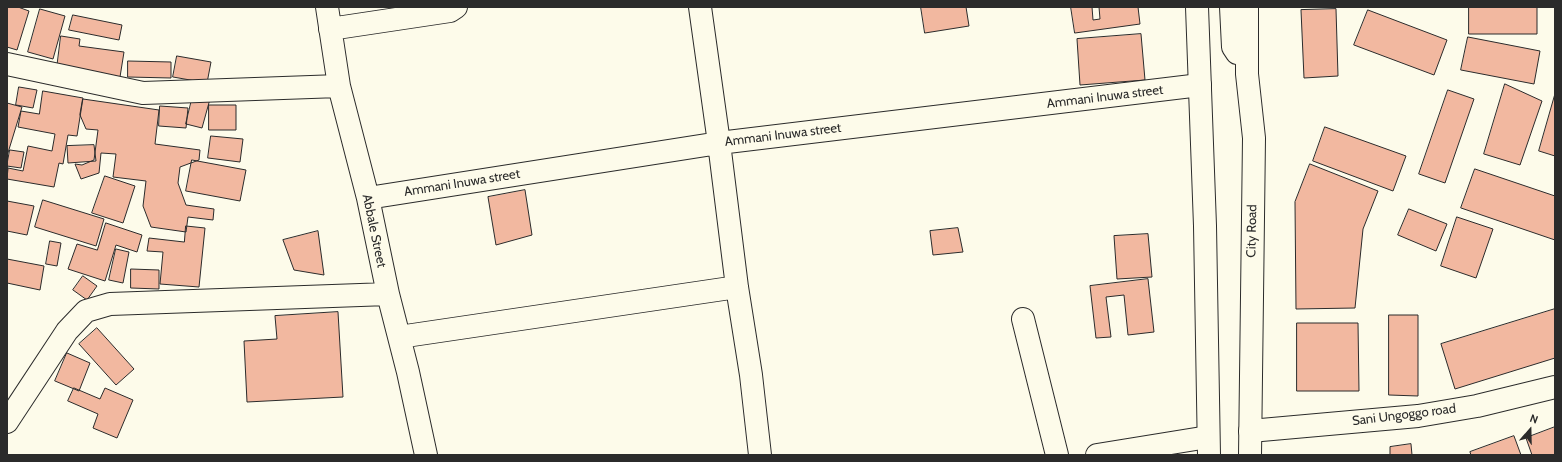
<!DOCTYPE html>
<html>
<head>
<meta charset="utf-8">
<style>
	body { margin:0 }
	#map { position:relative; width:1562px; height:462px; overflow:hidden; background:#fdfbea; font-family:Cabin,sans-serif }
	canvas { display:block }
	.frame { position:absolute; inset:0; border:8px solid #2b2b2b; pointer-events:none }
	.north { position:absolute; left:1510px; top:410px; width:40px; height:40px; -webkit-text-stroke:3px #fdfbea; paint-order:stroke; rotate:20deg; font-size:11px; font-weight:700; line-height:16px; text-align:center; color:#2b2b2b }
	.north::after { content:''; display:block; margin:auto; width:14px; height:18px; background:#2b2b2b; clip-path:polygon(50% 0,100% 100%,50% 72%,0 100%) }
</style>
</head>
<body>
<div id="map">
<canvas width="1562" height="462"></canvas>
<div class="frame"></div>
<div class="north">N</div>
</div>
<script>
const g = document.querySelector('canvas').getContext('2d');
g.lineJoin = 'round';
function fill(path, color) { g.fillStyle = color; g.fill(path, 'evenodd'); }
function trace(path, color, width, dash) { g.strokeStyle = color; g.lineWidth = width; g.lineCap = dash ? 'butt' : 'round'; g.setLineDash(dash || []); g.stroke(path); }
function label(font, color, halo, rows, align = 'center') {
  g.font = font + ' Cabin,sans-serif'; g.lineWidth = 3; g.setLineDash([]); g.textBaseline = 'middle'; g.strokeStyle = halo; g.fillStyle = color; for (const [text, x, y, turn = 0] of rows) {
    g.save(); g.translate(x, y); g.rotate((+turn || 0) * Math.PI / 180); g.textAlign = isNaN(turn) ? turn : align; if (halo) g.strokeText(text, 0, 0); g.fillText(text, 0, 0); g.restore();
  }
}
const building = new Path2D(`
	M 7,7 L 18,7 L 29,11 L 17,50 L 7,47 Z
	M 921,7 L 966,7 L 969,26 L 925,33 Z
	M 1071,7 L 1092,7 L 1093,20 L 1100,19 L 1099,7 L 1138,7 L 1140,24 L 1075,33 Z
	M 1469,7 L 1537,7 L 1537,34 L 1469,34 Z
	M 40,9 L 65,16 L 53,59 L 28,52 Z
	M 1336,9 L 1338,76 L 1304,78 L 1301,10 Z
	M 1368,10 L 1447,40 L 1434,75 L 1354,45 Z
	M 73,15 L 122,25 L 119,40 L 69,30 Z
	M 1141,34 L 1145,80 L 1080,85 L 1077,39 Z
	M 61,36 L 80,39 L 79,46 L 124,52 L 120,77 L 57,68 Z
	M 1468,37 L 1540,51 L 1534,84 L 1461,70 Z
	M 177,56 L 211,62 L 207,83 L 173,77 Z
	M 128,61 L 171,62 L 171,78 L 128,77 Z
	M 1505,84 L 1542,101 L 1520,165 L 1484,154 Z
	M 19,87 L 37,90 L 33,108 L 16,105 Z
	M 1448,90 L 1474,99 L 1445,183 L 1419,174 Z
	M 43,91 L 83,98 L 77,136 L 68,135 L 63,164 L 59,163 L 54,187 L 7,179 L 8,168 L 23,171 L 28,146 L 52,151 L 55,134 L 18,127 L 21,111 L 39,114 Z
	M 1555,94 L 1555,156 L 1539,151 Z
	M 193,95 L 210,99 L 202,128 L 186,124 Z
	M 83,99 L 159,110 L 155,144 L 200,150 L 199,160 L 180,167 L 178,183 L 186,205 L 214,209 L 213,220 L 188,217 L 186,232 L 151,227 L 143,206 L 146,181 L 113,177 L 116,154 L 101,153 L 99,173 L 81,179 L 75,164 L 82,165 L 94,160 L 98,130 L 86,129 L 80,115 Z
	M 7,103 L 22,107 L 7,156 Z
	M 209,105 L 236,105 L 236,130 L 209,130 Z
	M 160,106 L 188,108 L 186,128 L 159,126 Z
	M 1325,127 L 1406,156 L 1393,191 L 1313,161 Z
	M 211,136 L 243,139 L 240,162 L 208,158 Z
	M 94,145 L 96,161 L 68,163 L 67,146 Z
	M 10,150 L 24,152 L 21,168 L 7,166 Z
	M 192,160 L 246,170 L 240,201 L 186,191 Z
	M 1310,164 L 1378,191 L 1363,229 L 1355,308 L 1296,309 L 1295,202 Z
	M 1475,169 L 1555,196 L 1555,240 L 1461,208 Z
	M 105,176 L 135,186 L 123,223 L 92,213 Z
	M 525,190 L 532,235 L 496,245 L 488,197 Z
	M 43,200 L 104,219 L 96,246 L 35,227 Z
	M 7,201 L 34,206 L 27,235 L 7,231 Z
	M 1409,209 L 1447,224 L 1436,251 L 1398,235 Z
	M 1457,217 L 1493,229 L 1476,278 L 1441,266 Z
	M 106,223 L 142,235 L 137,252 L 116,245 L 105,281 L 68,269 L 77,244 L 97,250 Z
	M 186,226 L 205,228 L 199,287 L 160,284 L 163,252 L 147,251 L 149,238 L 184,242 Z
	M 958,228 L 963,252 L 933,255 L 930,231 Z
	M 318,231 L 324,275 L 294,270 L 283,240 Z
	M 1148,234 L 1152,277 L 1117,279 L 1114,236 Z
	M 50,241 L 61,243 L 57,266 L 46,264 Z
	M 116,249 L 129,252 L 123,283 L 109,280 Z
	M 7,259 L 44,266 L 40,290 L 7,283 Z
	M 131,269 L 159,270 L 159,289 L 131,288 Z
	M 83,276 L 97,286 L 87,300 L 73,290 Z
	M 1148,279 L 1154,332 L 1128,335 L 1124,295 L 1106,297 L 1111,337 L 1096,338 L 1090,286 Z
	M 1555,309 L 1555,358 L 1455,389 L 1441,344 Z
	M 338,312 L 343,397 L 247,402 L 244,341 L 277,339 L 275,316 Z
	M 1389,315 L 1418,315 L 1418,396 L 1389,395 Z
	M 1297,323 L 1358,323 L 1359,391 L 1297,391 Z
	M 97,328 L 134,369 L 116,385 L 79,344 Z
	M 67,353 L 90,363 L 79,391 L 55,381 Z
	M 74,388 L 100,399 L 105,388 L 133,400 L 117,438 L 93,428 L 98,414 L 68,401 Z
	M 1555,427 L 1555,455 L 1532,455 L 1526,438 Z
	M 1514,436 L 1521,455 L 1471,455 L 1470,452 Z
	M 1411,444 L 1412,455 L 1390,455 L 1390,447 Z`);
const minor = new Path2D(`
	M 327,7 L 339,86 L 368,198 L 388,294 L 408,372 L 426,455
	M 700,7 L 719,143 L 737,287 L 751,375 L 760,455
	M 330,29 L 450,11 L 456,7
	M 7,64 L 143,93 L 339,86
	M 368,198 L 719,143 L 1200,85
	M 1023,319 L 1057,455
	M 399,337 L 737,287
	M 7,422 L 67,331 L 86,311 L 110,304 L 388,294
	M 1250,431 L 1418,416 L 1477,406 L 1555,387
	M 1097,455 L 1208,437`);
const highway = new Path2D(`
	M 1197,7 L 1205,226 L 1209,455
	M 1231,7 L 1233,47 L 1237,53
	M 1247,7 L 1247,74 L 1254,138 L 1250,455`);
const streetNames = [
	["Ammani Inuwa street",1105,97,-7],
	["Ammani Inuwa street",783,135,-7],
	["Ammani Inuwa street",462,183,-9],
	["Abbale Street",374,231,78],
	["City Road",1252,231,-89],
	["Sani Ungoggo road",1404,415,-7]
];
fill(building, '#f2b8a0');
trace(building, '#2b2b2b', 1);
trace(minor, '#2b2b2b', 24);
trace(highway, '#2b2b2b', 24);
trace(minor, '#fdfbea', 22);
trace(highway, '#fdfbea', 22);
label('13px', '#2b2b2b', '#fdfbea', streetNames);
</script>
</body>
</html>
